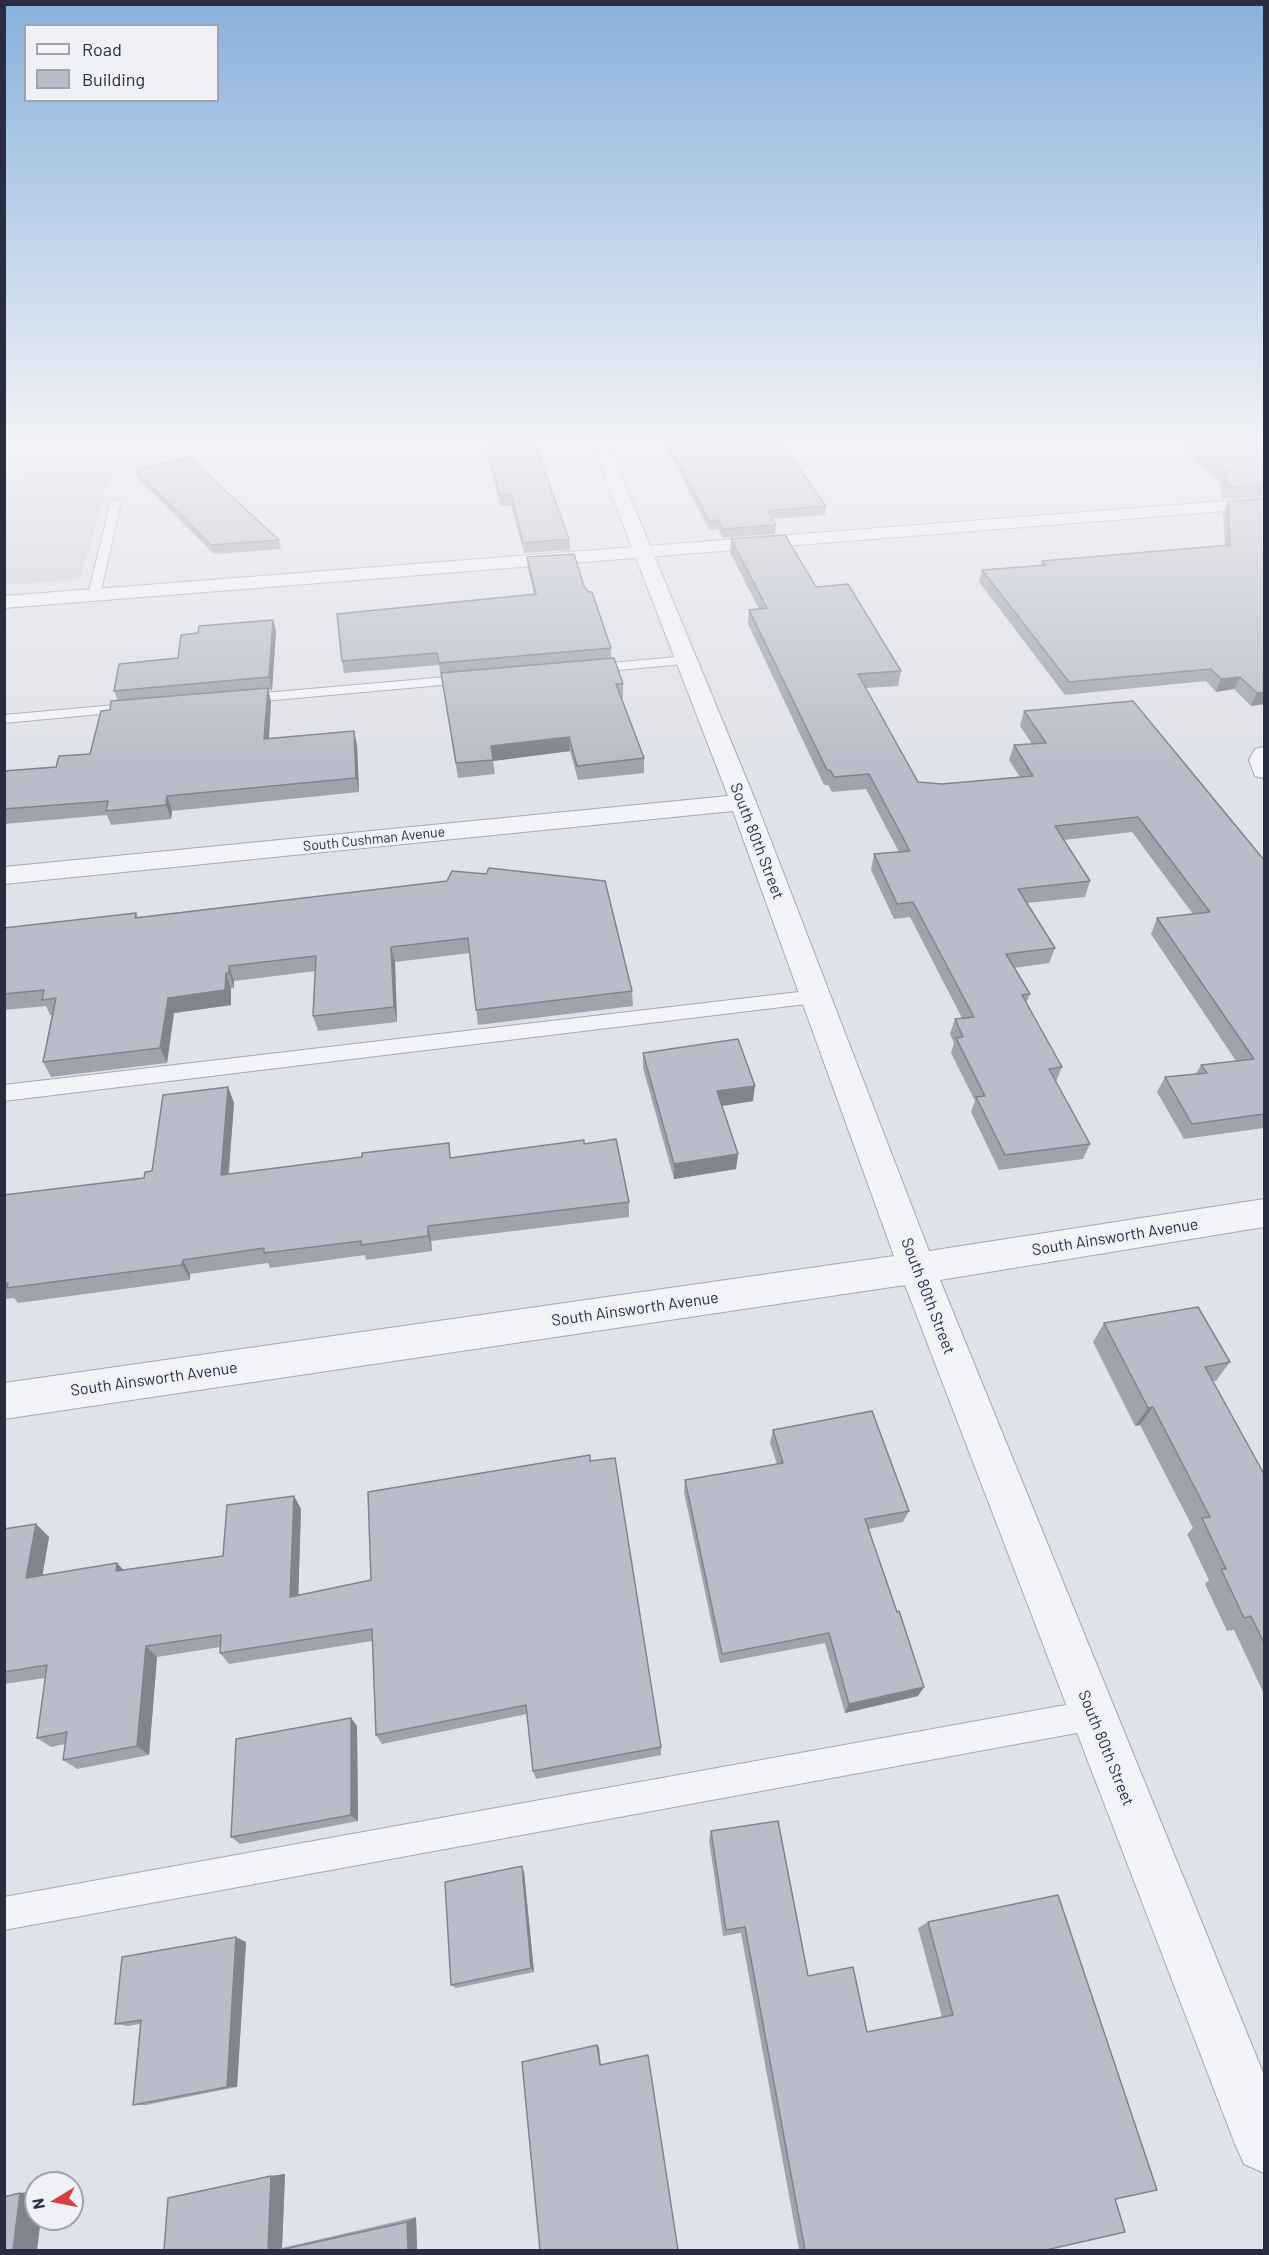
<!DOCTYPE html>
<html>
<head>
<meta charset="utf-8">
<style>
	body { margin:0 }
	#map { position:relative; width:1269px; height:2255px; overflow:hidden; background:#e0e2e9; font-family:Barlow,sans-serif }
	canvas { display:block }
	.frame { position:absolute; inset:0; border:6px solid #282d42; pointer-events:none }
	.legend { position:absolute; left:24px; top:24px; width:195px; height:78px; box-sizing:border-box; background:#eff1f7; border:2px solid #9fa3af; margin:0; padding:8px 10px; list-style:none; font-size:18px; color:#282d42 }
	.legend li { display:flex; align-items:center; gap:12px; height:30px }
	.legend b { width:30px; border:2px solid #9fa3af }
	.north { position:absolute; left:24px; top:2171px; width:60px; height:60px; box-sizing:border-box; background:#eff1f7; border:2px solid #9fa3af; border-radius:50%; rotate:260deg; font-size:16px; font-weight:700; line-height:24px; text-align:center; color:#282d42 }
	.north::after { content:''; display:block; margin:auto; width:21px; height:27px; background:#d44040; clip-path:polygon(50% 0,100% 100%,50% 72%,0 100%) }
</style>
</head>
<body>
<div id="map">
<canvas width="1269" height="2255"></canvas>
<div class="frame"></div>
<ul class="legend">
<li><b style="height:8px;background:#f3f4f8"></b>Road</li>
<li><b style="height:16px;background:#babdc9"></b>Building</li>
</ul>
<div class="north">N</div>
</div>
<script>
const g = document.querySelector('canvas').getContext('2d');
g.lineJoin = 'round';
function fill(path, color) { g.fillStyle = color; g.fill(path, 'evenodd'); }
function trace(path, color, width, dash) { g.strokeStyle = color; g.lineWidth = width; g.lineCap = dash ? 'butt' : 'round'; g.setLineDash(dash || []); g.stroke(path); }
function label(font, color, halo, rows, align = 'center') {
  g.font = font + ' Barlow,sans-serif'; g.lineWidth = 6; g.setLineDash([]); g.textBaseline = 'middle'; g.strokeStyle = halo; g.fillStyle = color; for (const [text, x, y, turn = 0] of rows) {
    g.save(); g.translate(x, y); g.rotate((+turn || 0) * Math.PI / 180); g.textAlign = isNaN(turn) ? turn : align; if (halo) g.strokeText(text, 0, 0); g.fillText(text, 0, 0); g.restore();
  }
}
const built = new Path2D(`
	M 112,470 L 80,579 L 5,585 L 5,477 Z`);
const service = new Path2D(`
	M 111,500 L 121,502 L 100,595 L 94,599 L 88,595 Z
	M 688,656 L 693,657 L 693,663 L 588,673 L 581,669 L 588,665 Z
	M 470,675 L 477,679 L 475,682 L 241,703 L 234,699 L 241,695 Z
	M 138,703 L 145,707 L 143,710 L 4,723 L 4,715 Z
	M 816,990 L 823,992 L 826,997 L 823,1002 L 4,1101 L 4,1085 Z
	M 1093,1700 L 1104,1704 L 1108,1715 L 1104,1726 L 1093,1730 L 4,1930 L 4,1897 Z`);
const minor = new Path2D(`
	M 592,444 L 608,444 L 756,802 L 929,1251 L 1264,1199 L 1264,1227 L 940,1280 L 1264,2075 L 1264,2173 L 1244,2164 L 1235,2144 L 905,1285 L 4,1419 L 4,1383 L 894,1256 L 733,811 L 4,884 L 4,867 L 728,796 Z
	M 1264,747 L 1264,778 L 1255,776 L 1249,760 L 1255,749 Z`);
const tertiary = new Path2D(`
	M 1264,498 L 1264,508 L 4,608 L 4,596 Z`);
const wall = new Path2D(`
	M 485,444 L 535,444 L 569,539 L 570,550 L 524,553 L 511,505 L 500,506 Z
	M 665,444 L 782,444 L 826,506 L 825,515 L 773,519 L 776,525 L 775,534 L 723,538 L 718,529 L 709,530 Z
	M 1177,444 L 1264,444 L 1264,496 L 1222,499 L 1221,483 Z
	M 135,470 L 279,540 L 281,549 L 214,554 L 138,479 Z
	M 1264,499 L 1264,704 L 1251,706 L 1234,689 L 1216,692 L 1206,681 L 1065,695 L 979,582 L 982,570 L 1041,566 L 1042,561 L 1225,545 L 1223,513 L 1228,502 Z
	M 731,539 L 816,587 L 901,671 L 898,686 L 866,688 L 918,782 L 942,784 L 1020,777 L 1009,760 L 1014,745 L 1032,744 L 1020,726 L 1024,711 L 1264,860 L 1264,1128 L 1184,1139 L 1157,1092 L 1165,1077 L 1196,1074 L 1201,1065 L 1236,1061 L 1151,934 L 1157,918 L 1193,914 L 1132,832 L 1064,840 L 1090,881 L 1085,897 L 1027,903 L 1055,948 L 1049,963 L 1014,968 L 1030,994 L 1026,1003 L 1062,1067 L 1056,1082 L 1090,1144 L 1083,1159 L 999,1170 L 971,1112 L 975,1101 L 951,1053 L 954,1043 L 950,1034 L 955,1019 L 962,1018 L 910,917 L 894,919 L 871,870 L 874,854 L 899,852 L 866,789 L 832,792 L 828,785 L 824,785 L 748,624 L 749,610 L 759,609 L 730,553 Z
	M 527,557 L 584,586 L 611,648 L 611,659 L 623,684 L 623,698 L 621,698 L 644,758 L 644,773 L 578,780 L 570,751 L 493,761 L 495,774 L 458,778 L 439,665 L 344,673 L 342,661 L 534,594 L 528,569 Z
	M 273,620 L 276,631 L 272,690 L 268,690 L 271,702 L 269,738 L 354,731 L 357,745 L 359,792 L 172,811 L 171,819 L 111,825 L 107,815 L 4,824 L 4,771 L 56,767 L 90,754 L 110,710 L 118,701 L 114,691 L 178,658 L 198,633 Z
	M 447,881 L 632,991 L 633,1006 L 478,1025 L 470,953 L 395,962 L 397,1022 L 318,1031 L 313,1016 L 316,971 L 234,981 L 234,988 L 231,988 L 231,1005 L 174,1013 L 167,1063 L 51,1077 L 43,1062 L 52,1015 L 50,1015 L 46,1006 L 4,1010 L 4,928 L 136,913 L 138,917 Z
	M 643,1053 L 753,1101 L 721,1106 L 738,1154 L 736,1169 L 674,1179 L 643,1068 Z
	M 228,1087 L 234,1103 L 229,1174 L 451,1158 L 584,1144 L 629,1202 L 629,1217 L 431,1241 L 432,1251 L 366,1260 L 365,1255 L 270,1268 L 268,1263 L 190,1274 L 190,1280 L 18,1303 L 14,1298 L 4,1299 L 4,1195 L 144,1178 L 152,1171 Z
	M 1104,1323 L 1230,1362 L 1216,1381 L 1213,1381 L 1264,1474 L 1264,1694 L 1234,1630 L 1227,1631 L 1205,1584 L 1209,1580 L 1187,1534 L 1193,1528 L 1140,1425 L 1135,1426 L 1093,1342 Z
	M 773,1430 L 909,1511 L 903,1522 L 869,1529 L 918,1696 L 845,1713 L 825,1643 L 720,1663 L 684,1492 L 685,1480 L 777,1464 L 770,1443 Z
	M 591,1461 L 661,1747 L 661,1755 L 536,1779 L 533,1771 L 527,1714 L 382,1744 L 376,1735 L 372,1641 L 229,1664 L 220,1653 L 220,1647 L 157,1657 L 149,1755 L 77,1769 L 63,1760 L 65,1744 L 51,1747 L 37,1738 L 45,1678 L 4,1684 L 4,1529 L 36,1524 L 49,1537 L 42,1576 L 117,1563 L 123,1570 L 223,1556 L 294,1496 L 301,1509 L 298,1595 L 371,1580 Z
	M 351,1718 L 357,1726 L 358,1821 L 240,1844 L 231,1837 Z
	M 711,1831 L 808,1976 L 867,2032 L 942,2017 L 918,1928 L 928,1922 L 1115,2199 L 1046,2250 L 799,2250 L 741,1933 L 723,1936 L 709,1840 Z
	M 524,1872 L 534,1972 L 456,1988 L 451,1985 Z
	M 246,1942 L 237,2087 L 146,2105 L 133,2105 L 140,2024 L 128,2026 L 115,2024 Z
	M 285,2174 L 282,2248 L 416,2217 L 417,2250 L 164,2250 L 271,2176 Z`);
const shadedWall = new Path2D(`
	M 273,620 L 276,631 L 272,690 L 269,677 Z
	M 1240,677 L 1234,689 L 1216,692 L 1221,679 Z
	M 268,688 L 271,702 L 268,753 L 264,739 Z
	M 1264,692 L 1264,704 L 1251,706 L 1257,693 Z
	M 354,731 L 357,745 L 359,792 L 356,778 Z
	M 569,737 L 570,751 L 493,761 L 491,746 Z
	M 167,796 L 172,811 L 171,819 L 166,805 Z
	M 391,947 L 395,962 L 397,1022 L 394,1007 Z
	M 229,966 L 234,981 L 234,988 L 229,973 Z
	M 226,973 L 231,988 L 231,1005 L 174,1013 L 167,1063 L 160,1048 L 168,998 Z
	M 755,1086 L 753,1101 L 715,1107 L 717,1091 Z
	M 228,1087 L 234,1103 L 227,1190 L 221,1175 Z
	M 738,1154 L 736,1169 L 674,1179 L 674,1164 Z
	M 428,1226 L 431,1241 L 432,1251 L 428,1236 Z
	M 183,1260 L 190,1274 L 190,1280 L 182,1265 Z
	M 1153,1407 L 1140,1425 L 1135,1426 L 1148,1408 Z
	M 294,1496 L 301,1509 L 298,1608 L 290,1597 Z
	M 36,1524 L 49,1537 L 40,1590 L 26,1578 Z
	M 117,1563 L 128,1575 L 116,1571 Z
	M 146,1646 L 157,1657 L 149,1755 L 137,1746 Z
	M 924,1687 L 918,1696 L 845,1713 L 849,1704 Z
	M 351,1718 L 357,1726 L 358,1821 L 351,1815 Z
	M 522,1866 L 524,1872 L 534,1972 L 531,1968 Z
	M 236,1937 L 246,1942 L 237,2087 L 227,2087 Z
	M 597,2045 L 599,2047 L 601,2067 L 600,2065 Z
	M 285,2174 L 282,2248 L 275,2250 L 268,2250 L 271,2176 Z
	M 36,2191 L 36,2219 L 41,2219 L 37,2250 L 13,2250 L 20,2193 Z
	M 416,2217 L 417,2250 L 408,2250 L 407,2222 Z`);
const building = new Path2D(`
	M 487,444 L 535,444 L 569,539 L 523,543 L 511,494 L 499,495 Z
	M 669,444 L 782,444 L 826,506 L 768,511 L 776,525 L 723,529 L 718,520 L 709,521 Z
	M 1194,444 L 1264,444 L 1264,485 L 1227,487 L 1226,471 Z
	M 189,457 L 279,540 L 211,545 L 135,470 Z
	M 1264,499 L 1264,692 L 1257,693 L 1240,677 L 1221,679 L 1211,669 L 1069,682 L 982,570 L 1046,565 L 1042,561 L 1230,545 L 1228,502 Z
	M 785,535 L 816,587 L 848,584 L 901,671 L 858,674 L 918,782 L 942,784 L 1033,776 L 1014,745 L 1046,743 L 1024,711 L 1133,701 L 1264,860 L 1264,1114 L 1192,1124 L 1165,1077 L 1207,1073 L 1201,1065 L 1254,1059 L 1157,918 L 1210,912 L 1138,817 L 1055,826 L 1090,881 L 1018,889 L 1055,948 L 1006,954 L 1030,994 L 1022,995 L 1062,1067 L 1049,1069 L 1090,1144 L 1005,1155 L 976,1097 L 985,1096 L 956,1038 L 963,1037 L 955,1019 L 974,1017 L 913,902 L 897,904 L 874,854 L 910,851 L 869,774 L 834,777 L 830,770 L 827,770 L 749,610 L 767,608 L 731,539 Z
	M 574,554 L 584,586 L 588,592 L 592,592 L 611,648 L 439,663 L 437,653 L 342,661 L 337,614 L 536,594 L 527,557 Z
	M 273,620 L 269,677 L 114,691 L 119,664 L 178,658 L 181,635 L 198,633 L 199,626 Z
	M 614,658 L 623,684 L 616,684 L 644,758 L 577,766 L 569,737 L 491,746 L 493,760 L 456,763 L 441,673 Z
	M 268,688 L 264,739 L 354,731 L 356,778 L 167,796 L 166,805 L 106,811 L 108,801 L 4,809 L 4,771 L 56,767 L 59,756 L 90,754 L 101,711 L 110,710 L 111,701 Z
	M 489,868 L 605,881 L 632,991 L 476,1010 L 468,938 L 391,947 L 394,1007 L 313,1016 L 316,956 L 229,966 L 229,973 L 226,973 L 225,990 L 168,998 L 160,1048 L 43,1062 L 56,998 L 42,1000 L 44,990 L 4,994 L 4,928 L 136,913 L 135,918 L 447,881 L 452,871 L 486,874 Z
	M 738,1039 L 755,1086 L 717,1091 L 738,1154 L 674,1164 L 643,1053 Z
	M 228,1087 L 221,1175 L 362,1157 L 362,1153 L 449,1143 L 450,1158 L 584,1140 L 584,1144 L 616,1139 L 629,1202 L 428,1226 L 428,1236 L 361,1245 L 361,1241 L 264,1253 L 264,1248 L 183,1260 L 182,1265 L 7,1288 L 8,1283 L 4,1284 L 4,1195 L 144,1178 L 145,1172 L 152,1171 L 163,1095 Z
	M 1198,1307 L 1230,1362 L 1205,1367 L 1264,1474 L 1264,1643 L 1251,1616 L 1244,1618 L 1221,1569 L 1226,1569 L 1202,1518 L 1210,1517 L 1153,1407 L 1148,1408 L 1104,1323 Z
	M 872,1411 L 909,1511 L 865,1519 L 897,1612 L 899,1611 L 924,1687 L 849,1704 L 829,1633 L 722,1654 L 685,1480 L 783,1463 L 773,1430 Z
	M 590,1455 L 590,1461 L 615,1458 L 661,1747 L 533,1771 L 526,1705 L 376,1735 L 372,1629 L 220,1653 L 221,1635 L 146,1646 L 137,1746 L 63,1760 L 67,1732 L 37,1738 L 47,1665 L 4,1672 L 4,1529 L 36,1524 L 26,1578 L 117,1563 L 116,1571 L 223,1556 L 227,1505 L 294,1496 L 290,1597 L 371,1580 L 368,1492 Z
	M 351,1718 L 351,1815 L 231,1837 L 236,1739 Z
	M 778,1821 L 808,1976 L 853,1967 L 867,2032 L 953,2015 L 928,1922 L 1058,1895 L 1157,2190 L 1115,2199 L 1125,2232 L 1046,2250 L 805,2250 L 745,1927 L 726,1930 L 711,1831 Z
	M 522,1866 L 531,1968 L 451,1985 L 445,1882 Z
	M 236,1937 L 227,2087 L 133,2105 L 141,2020 L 115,2024 L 122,1957 Z
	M 597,2045 L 600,2065 L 648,2055 L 678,2250 L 540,2250 L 522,2062 Z
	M 271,2176 L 268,2250 L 164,2250 L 168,2198 Z
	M 20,2193 L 13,2250 L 4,2250 L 4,2197 Z
	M 407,2222 L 408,2250 L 280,2250 Z`);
const farStreetnames = [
	["South Cushman Avenue",374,839,-6]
];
const streetNames = [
	["South 80th Street",757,841,69],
	["South Ainsworth Avenue",1115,1237,-9],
	["South 80th Street",928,1296,69],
	["South Ainsworth Avenue",635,1309,-8],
	["South Ainsworth Avenue",154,1379,-8],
	["South 80th Street",1106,1748,68]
];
fill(built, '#ced1dc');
trace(service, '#a5a8b4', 2);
trace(minor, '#a5a8b4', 2);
trace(tertiary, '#a5a8b4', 2);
fill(service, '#f3f4f8');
fill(minor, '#f3f4f8');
fill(tertiary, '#f3f4f8');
fill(wall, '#a0a3ad');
fill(shadedWall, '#82848d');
fill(building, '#babdc9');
trace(building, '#82848d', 1.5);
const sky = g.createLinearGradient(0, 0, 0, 760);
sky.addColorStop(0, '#88b0dc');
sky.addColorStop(0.58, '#f1f2f5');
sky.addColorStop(1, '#f1f2f500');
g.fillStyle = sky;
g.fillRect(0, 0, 1269, 760);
label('14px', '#282d42', '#eff1f7', farStreetnames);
label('16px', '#282d42', '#eff1f7', streetNames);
</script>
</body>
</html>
